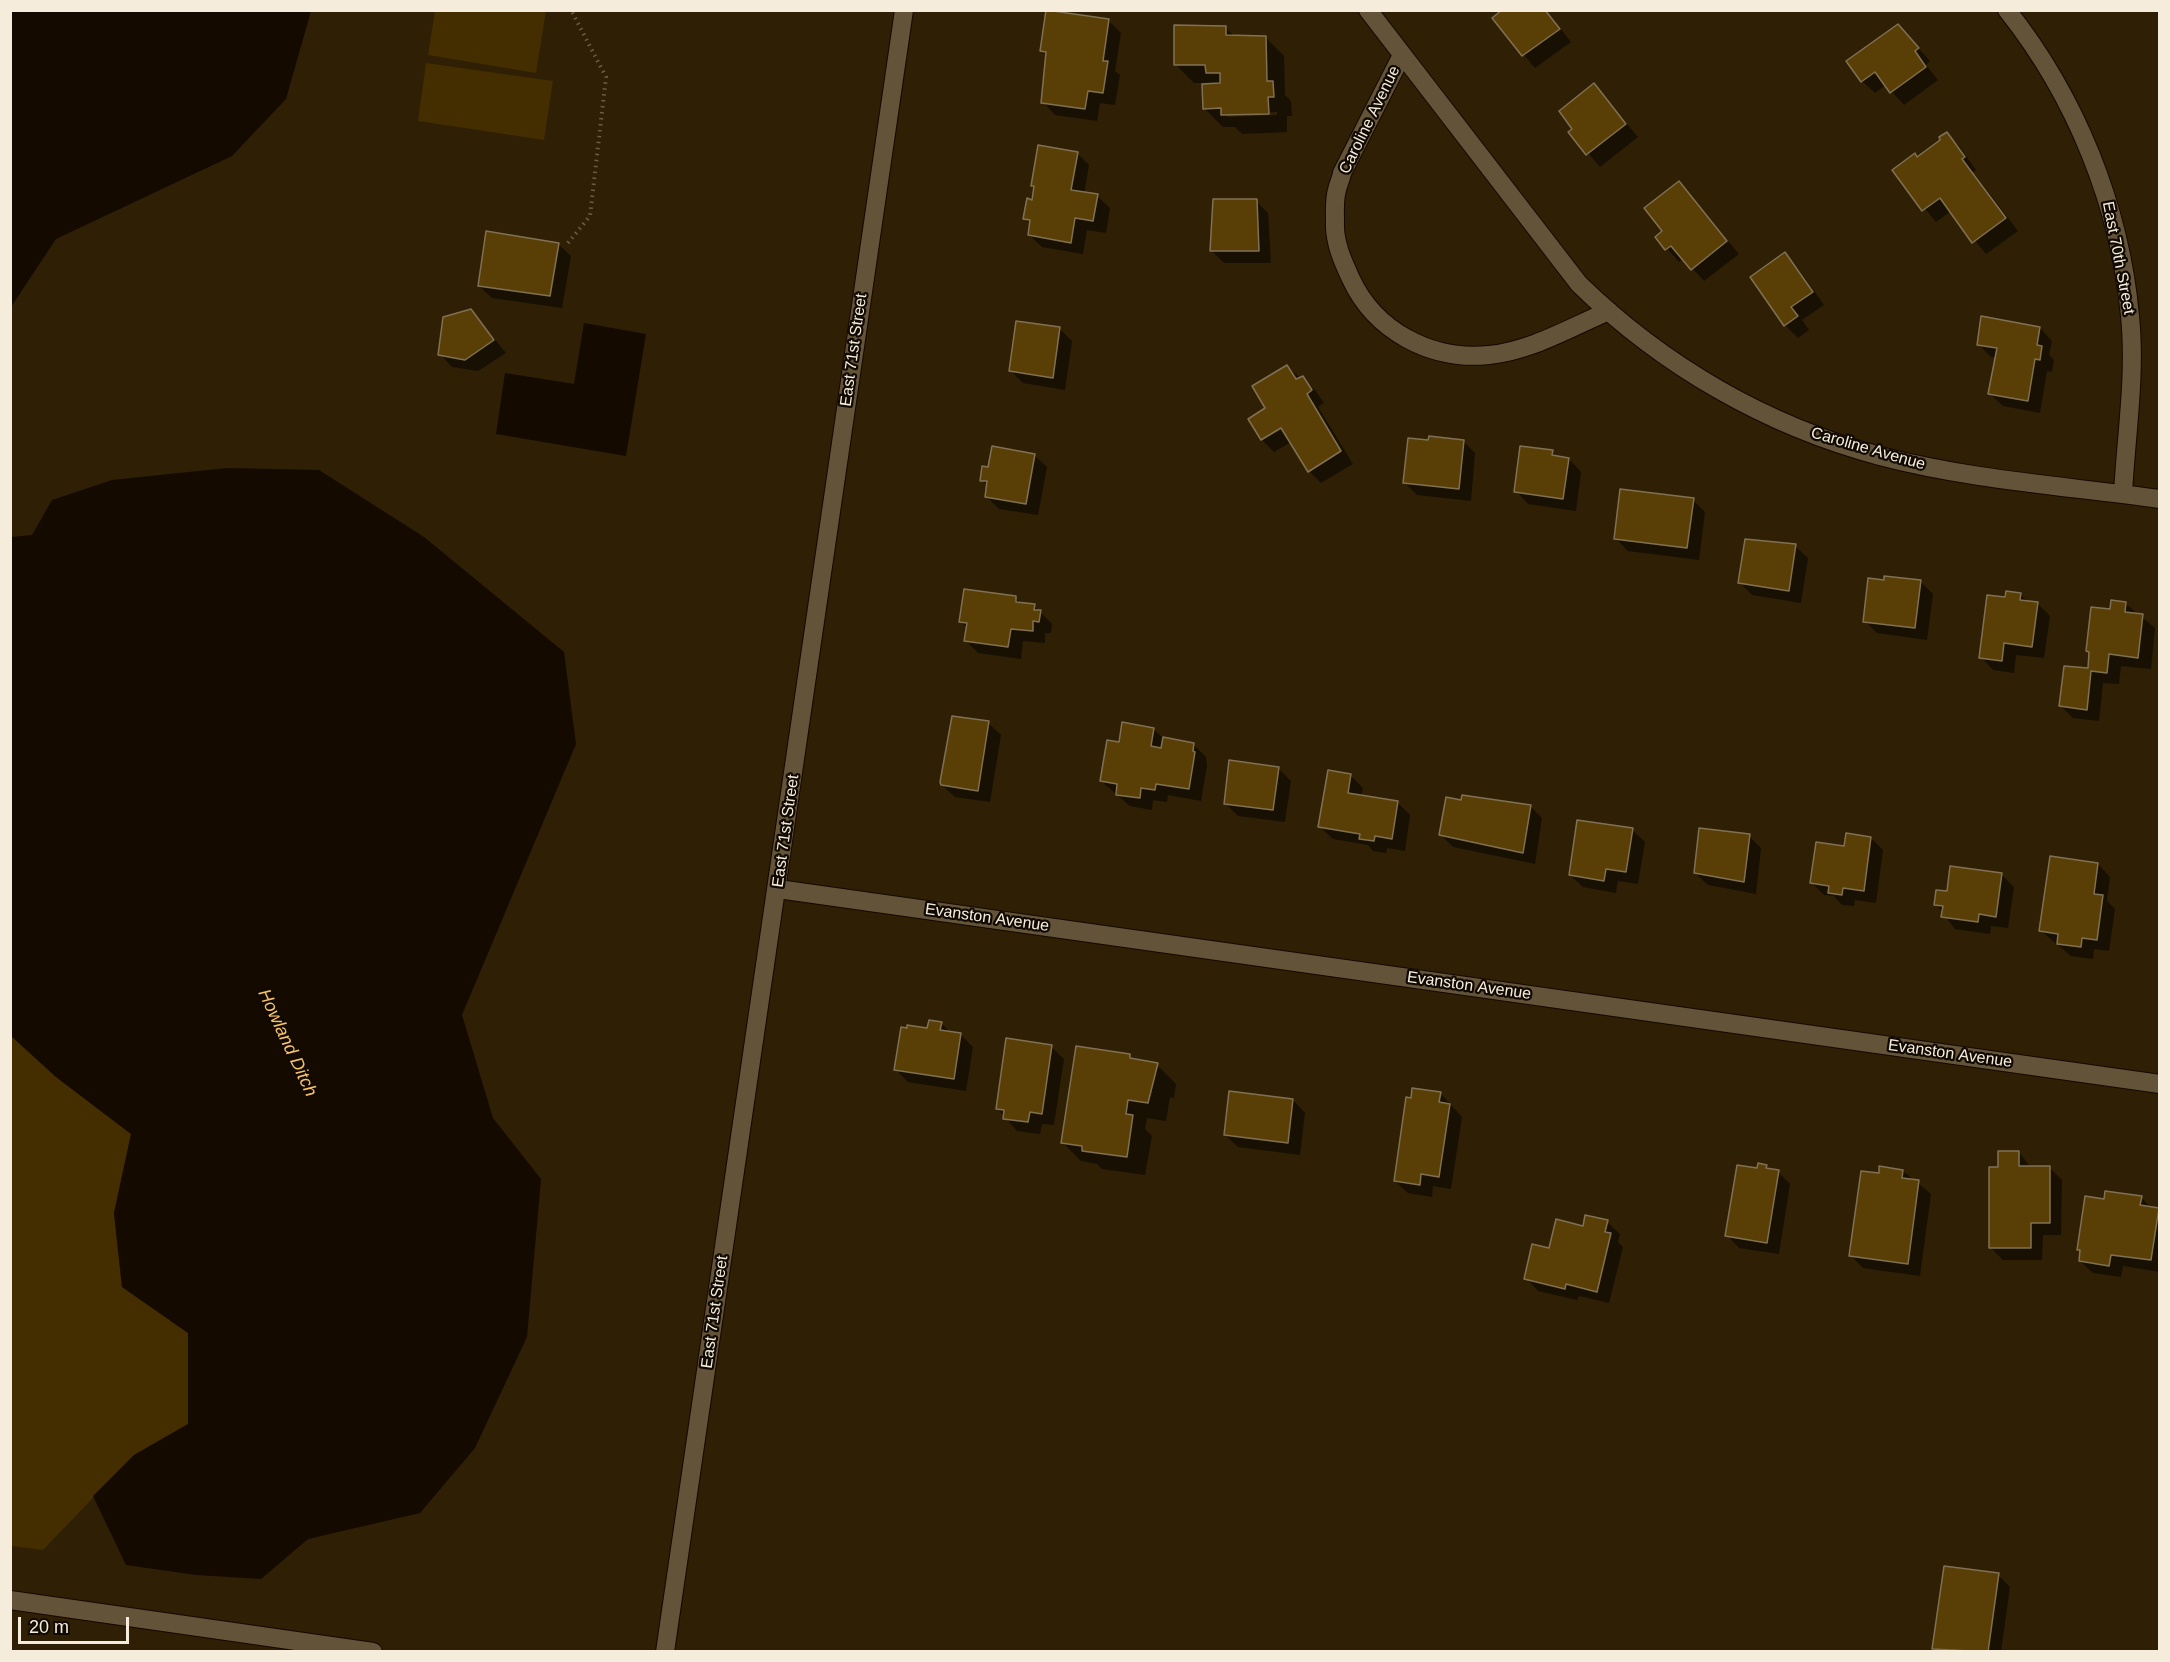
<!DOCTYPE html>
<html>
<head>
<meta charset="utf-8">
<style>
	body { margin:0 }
	#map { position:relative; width:2170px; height:1662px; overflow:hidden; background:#2e1f05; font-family:Helvetica,sans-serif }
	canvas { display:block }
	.frame { position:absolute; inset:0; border:12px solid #f5ecdc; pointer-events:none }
	.scale { position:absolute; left:18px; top:1617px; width:111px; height:27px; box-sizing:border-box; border:3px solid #f5ecdc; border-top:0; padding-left:8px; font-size:18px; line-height:21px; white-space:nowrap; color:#f5ecdc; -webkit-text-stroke:4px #110a02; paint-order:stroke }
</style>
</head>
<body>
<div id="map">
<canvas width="2170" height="1662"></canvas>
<div class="frame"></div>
<div class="scale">20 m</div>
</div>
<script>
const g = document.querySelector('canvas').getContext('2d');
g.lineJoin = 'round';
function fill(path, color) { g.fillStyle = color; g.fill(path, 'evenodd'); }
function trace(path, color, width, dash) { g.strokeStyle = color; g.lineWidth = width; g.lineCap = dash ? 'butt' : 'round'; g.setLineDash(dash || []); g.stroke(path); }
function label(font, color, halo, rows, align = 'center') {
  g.font = font + ' Helvetica,sans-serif'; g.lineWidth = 4.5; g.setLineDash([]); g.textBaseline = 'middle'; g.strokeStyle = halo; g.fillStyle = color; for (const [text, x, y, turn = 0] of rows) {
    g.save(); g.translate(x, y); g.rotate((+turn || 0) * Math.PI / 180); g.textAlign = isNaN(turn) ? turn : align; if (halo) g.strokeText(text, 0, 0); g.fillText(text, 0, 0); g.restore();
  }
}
const green = new Path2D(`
	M 435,11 L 546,11 L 536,73 L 428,55 Z
	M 426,63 L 553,81 L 544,140 L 418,121 Z
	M 10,1035 L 56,1077 L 131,1134 L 114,1213 L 122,1287 L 188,1333 L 188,1424 L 134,1455 L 43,1550 L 11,1546 Z`);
const water = new Path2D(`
	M 11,10 L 311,10 L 311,11 L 286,99 L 232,156 L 56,239 L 11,307 Z
	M 584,323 L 646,334 L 626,456 L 496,434 L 505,373 L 574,384 Z
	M 227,468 L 319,470 L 424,537 L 564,652 L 576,744 L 462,1015 L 493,1118 L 541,1179 L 527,1337 L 475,1448 L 420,1513 L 308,1539 L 261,1579 L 196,1575 L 126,1565 L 93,1496 L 134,1455 L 188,1424 L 188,1333 L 122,1287 L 114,1213 L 131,1134 L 56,1077 L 10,1035 L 11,537 L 32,535 L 52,500 L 112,480 Z`);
const shadow = new Path2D(`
	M 1504,10 L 1546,10 L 1571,42 L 1535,68 L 1494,19 Z
	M 1108,20 L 1121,33 L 1115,71 L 1120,75 L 1115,105 L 1100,103 L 1097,121 L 1055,115 L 1043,102 L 1047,56 L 1041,51 Z
	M 1898,26 L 1930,61 L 1926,65 L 1938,80 L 1904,105 L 1886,85 L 1875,93 L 1862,81 Z
	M 1225,27 L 1235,37 L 1265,37 L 1284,56 L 1285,95 L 1291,101 L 1292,116 L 1287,116 L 1287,132 L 1242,134 L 1235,127 L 1223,127 L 1204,108 L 1204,83 L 1194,83 L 1175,64 ZM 1277,112 L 1277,115 L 1228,117 L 1225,114 Z
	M 1594,85 L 1638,137 L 1600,167 L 1570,132 L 1574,129 Z
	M 1946,134 L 1959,146 L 1976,170 L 1973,172 L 2018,231 L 1986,254 L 1951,211 L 1936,222 L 1894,170 L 1918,158 L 1942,141 Z
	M 1077,153 L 1089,165 L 1084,194 L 1097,196 L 1110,208 L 1106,233 L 1087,230 L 1083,254 L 1042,247 L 1029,235 L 1031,224 L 1025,218 L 1033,201 L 1035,187 L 1033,185 Z
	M 1679,183 L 1739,254 L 1704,281 L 1683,258 L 1679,262 L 1657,237 L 1665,231 Z
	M 1256,201 L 1268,213 L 1271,263 L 1224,263 L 1211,250 L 1211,226 Z
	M 558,244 L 571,256 L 562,308 L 492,298 L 479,286 Z
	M 1784,254 L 1797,267 L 1824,305 L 1802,320 L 1809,330 L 1798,338 L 1785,325 L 1752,278 Z
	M 471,310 L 506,353 L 478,371 L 452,367 L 440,354 Z
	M 2040,328 L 2052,341 L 2049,355 L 2054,360 L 2052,372 L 2047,371 L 2040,413 L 2003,406 L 1990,394 L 1997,358 L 1991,357 L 1978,344 Z
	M 1060,329 L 1072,341 L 1065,390 L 1023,383 L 1011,371 Z
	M 1287,367 L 1315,390 L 1324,403 L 1318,407 L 1353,464 L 1321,483 L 1309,471 L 1291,442 L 1274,452 L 1262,440 L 1250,419 L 1267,409 Z
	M 1463,441 L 1475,453 L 1471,501 L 1417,495 L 1405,483 Z
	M 1552,452 L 1558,458 L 1569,459 L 1581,472 L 1576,511 L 1528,504 L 1516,491 Z
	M 1034,455 L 1047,467 L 1038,515 L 999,509 L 986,496 L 988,486 L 982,480 L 989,468 Z
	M 1693,500 L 1705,512 L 1699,560 L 1628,551 L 1615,538 Z
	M 1795,546 L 1808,558 L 1801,603 L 1752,595 L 1740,583 Z
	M 1920,581 L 1933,594 L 1927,640 L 1877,633 L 1865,621 L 1885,582 Z
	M 2020,594 L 2028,602 L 2037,603 L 2050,616 L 2044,658 L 2016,655 L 2014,673 L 1993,670 L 1981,657 Z
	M 1016,598 L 1022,604 L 1034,606 L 1052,624 L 1051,633 L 1045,633 L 1045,643 L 1023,641 L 1021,659 L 978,653 L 966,641 L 968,628 L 961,622 Z
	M 2126,604 L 2155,628 L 2151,669 L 2121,666 L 2119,684 L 2103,683 L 2099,721 L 2073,718 L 2061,706 L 2089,670 L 2091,654 L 2088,651 L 2111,611 Z
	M 988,723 L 1001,735 L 990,802 L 955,797 L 942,785 Z
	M 1153,729 L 1164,739 L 1193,744 L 1206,757 L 1207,766 L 1201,801 L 1168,795 L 1167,802 L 1153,800 L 1152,810 L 1130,806 L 1101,781 L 1120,744 Z
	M 1278,768 L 1291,781 L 1285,822 L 1238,816 L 1225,803 Z
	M 1350,775 L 1363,788 L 1361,797 L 1398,803 L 1410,815 L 1405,851 L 1387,848 L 1386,853 L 1373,851 L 1368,845 L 1333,839 L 1320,827 Z
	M 1462,801 L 1530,806 L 1542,818 L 1535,864 L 1453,847 L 1441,835 Z
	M 1632,830 L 1645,842 L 1638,884 L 1618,881 L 1616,893 L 1583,887 L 1570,875 Z
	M 1749,836 L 1761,848 L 1756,894 L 1708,885 L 1695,873 Z
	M 1871,838 L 1883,850 L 1876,903 L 1855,900 L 1854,906 L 1842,905 L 1834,896 L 1824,895 L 1811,882 L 1845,847 Z
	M 2098,864 L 2110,877 L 2107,901 L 2115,909 L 2109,951 L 2094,949 L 2093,959 L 2071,956 L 2041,931 Z
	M 2001,874 L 2014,887 L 2008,928 L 1991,926 L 1990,934 L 1955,929 L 1936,904 L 1948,893 Z
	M 941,1023 L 951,1033 L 960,1034 L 973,1047 L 966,1091 L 908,1082 L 896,1070 L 929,1030 Z
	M 1051,1047 L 1064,1059 L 1054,1125 L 1042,1124 L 1040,1134 L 1017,1131 L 997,1108 Z
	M 1129,1056 L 1134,1060 L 1157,1065 L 1176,1084 L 1174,1098 L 1170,1097 L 1166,1121 L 1147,1118 L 1145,1129 L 1152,1136 L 1145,1175 L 1102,1169 L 1097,1164 L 1081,1161 L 1062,1142 Z
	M 1440,1093 L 1462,1117 L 1451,1189 L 1433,1186 L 1432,1197 L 1408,1193 L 1395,1181 L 1412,1099 Z
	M 1293,1100 L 1305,1113 L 1300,1155 L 1238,1147 L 1225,1135 Z
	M 2019,1152 L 2031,1168 L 2050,1168 L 2062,1180 L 2061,1235 L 2043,1235 L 2042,1260 L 2003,1260 L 1990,1247 L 2000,1168 Z
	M 1766,1166 L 1778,1172 L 1790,1184 L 1779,1254 L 1739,1248 L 1727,1235 L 1758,1170 Z
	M 1903,1171 L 1931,1194 L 1920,1276 L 1863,1268 L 1850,1255 L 1880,1175 Z
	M 2141,1197 L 2152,1209 L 2160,1211 L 2160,1272 L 2123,1266 L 2121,1277 L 2093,1273 L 2080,1261 L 2082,1252 L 2079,1249 L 2105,1200 Z
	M 1607,1222 L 1620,1234 L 1618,1242 L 1623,1247 L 1609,1303 L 1579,1296 L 1577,1300 L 1538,1291 L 1526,1278 L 1550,1250 L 1584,1228 Z
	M 1998,1575 L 2010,1587 L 2001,1652 L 1936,1652 L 1933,1649 Z`);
const building = new Path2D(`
	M 1046,10 L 1109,19 L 1103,61 L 1108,61 L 1103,93 L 1088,91 L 1085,109 L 1041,103 L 1046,52 L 1040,51 Z
	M 1502,10 L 1545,10 L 1560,29 L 1522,56 L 1492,18 Z
	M 1898,24 L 1919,48 L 1915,51 L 1926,67 L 1890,93 L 1875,72 L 1861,82 L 1846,61 Z
	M 1174,25 L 1226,26 L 1226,35 L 1266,36 L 1267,81 L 1273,81 L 1274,97 L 1268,97 L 1269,114 L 1221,115 L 1221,108 L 1203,109 L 1202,84 L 1220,83 L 1220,73 L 1206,73 L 1205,65 L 1174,65 Z
	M 1594,83 L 1626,124 L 1586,155 L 1568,132 L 1572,129 L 1559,111 Z
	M 1947,132 L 1965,157 L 1962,159 L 2006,218 L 1972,243 L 1940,198 L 1922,211 L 1892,170 L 1915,153 L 1917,157 L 1940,140 L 1939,137 Z
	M 1038,145 L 1078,152 L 1071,190 L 1098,194 L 1093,221 L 1075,218 L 1071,243 L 1028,235 L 1030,220 L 1023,219 L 1027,198 L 1032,200 L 1034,186 L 1031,186 Z
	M 1679,181 L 1727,241 L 1691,270 L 1671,246 L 1665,250 L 1655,237 L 1662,231 L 1644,208 Z
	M 1213,199 L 1257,199 L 1259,251 L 1210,251 Z
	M 486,231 L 559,243 L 550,296 L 478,286 Z
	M 1785,252 L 1813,292 L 1791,307 L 1798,316 L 1784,326 L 1750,277 Z
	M 471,309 L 494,340 L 465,360 L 438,355 L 443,317 Z
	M 1981,316 L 2040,327 L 2037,345 L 2042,346 L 2040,360 L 2035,359 L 2028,401 L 1988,394 L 1997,348 L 1977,345 Z
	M 1016,321 L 1060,327 L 1053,378 L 1009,371 Z
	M 1287,365 L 1296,379 L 1303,376 L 1312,390 L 1307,394 L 1341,451 L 1308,472 L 1281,428 L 1261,440 L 1248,419 L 1265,408 L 1252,386 Z
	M 1429,436 L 1464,440 L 1459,489 L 1403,483 L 1408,438 L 1428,440 Z
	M 992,446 L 1035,454 L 1026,504 L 985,497 L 987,481 L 980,481 L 982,466 L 988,467 Z
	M 1520,446 L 1553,450 L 1552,455 L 1569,458 L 1563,499 L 1514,492 Z
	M 1620,489 L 1694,498 L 1687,548 L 1614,539 Z
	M 1745,539 L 1796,544 L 1789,591 L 1738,583 Z
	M 1884,576 L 1921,580 L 1915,628 L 1863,622 L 1868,578 L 1884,580 Z
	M 964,589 L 1016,596 L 1016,602 L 1035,604 L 1034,610 L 1041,610 L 1039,622 L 1033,621 L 1033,631 L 1011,629 L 1008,647 L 964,641 L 967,623 L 959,622 Z
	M 2006,591 L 2021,593 L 2020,600 L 2038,602 L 2032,647 L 2004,643 L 2002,661 L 1979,658 L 1987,595 L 2005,597 Z
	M 2111,600 L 2126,602 L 2125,612 L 2143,614 L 2138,658 L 2109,654 L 2107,673 L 2091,671 L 2087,710 L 2059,706 L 2064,666 L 2088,668 L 2089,652 L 2086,651 L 2091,607 L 2110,609 Z
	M 952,716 L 989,721 L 978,791 L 941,785 L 940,782 Z
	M 1122,722 L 1154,728 L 1151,746 L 1161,748 L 1163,737 L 1194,743 L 1193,751 L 1195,752 L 1189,789 L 1156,784 L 1155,790 L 1141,788 L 1140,798 L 1116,795 L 1117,784 L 1100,781 L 1107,740 L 1119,742 Z
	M 1229,760 L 1279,767 L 1273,810 L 1224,804 Z
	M 1328,770 L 1351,774 L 1348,793 L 1398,801 L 1392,839 L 1375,836 L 1374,841 L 1359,839 L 1360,834 L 1318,827 Z
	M 1462,795 L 1531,805 L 1523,853 L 1439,835 L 1446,797 L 1461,800 Z
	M 1577,820 L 1633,828 L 1626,872 L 1606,869 L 1604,881 L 1569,875 Z
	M 1699,828 L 1750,834 L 1744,882 L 1694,873 Z
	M 1846,833 L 1871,837 L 1864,891 L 1843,888 L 1842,895 L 1828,893 L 1829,886 L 1810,883 L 1816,842 L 1844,846 Z
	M 2050,856 L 2098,863 L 2094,894 L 2103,895 L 2097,940 L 2082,938 L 2081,947 L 2057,944 L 2058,934 L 2039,931 Z
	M 1950,866 L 2002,873 L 1996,917 L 1979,914 L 1978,922 L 1941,917 L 1943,906 L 1934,905 L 1936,890 L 1947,891 Z
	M 929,1020 L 942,1022 L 940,1030 L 961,1033 L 954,1079 L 894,1070 L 901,1027 L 907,1028 L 907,1025 L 927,1028 Z
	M 1006,1038 L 1052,1045 L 1042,1114 L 1030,1112 L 1028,1122 L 1003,1119 L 1004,1110 L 996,1109 Z
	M 1076,1046 L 1130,1054 L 1130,1058 L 1158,1063 L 1148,1103 L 1128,1100 L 1126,1114 L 1133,1115 L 1127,1157 L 1082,1151 L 1082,1146 L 1061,1143 Z
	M 1412,1088 L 1441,1092 L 1439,1102 L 1450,1104 L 1439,1177 L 1421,1174 L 1420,1185 L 1394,1181 L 1406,1097 L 1411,1098 Z
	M 1229,1091 L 1293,1099 L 1288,1143 L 1224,1135 Z
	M 1998,1151 L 2019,1151 L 2019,1166 L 2050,1166 L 2050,1223 L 2031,1223 L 2031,1248 L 1989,1248 L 1989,1167 L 1998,1167 Z
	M 1758,1163 L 1767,1165 L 1766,1168 L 1779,1170 L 1767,1243 L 1725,1236 L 1737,1165 L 1757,1168 Z
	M 1879,1166 L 1903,1170 L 1902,1178 L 1919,1180 L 1908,1264 L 1849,1256 L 1861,1171 L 1879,1173 Z
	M 2105,1191 L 2142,1196 L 2140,1205 L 2159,1208 L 2151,1260 L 2111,1255 L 2109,1266 L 2079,1261 L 2080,1250 L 2077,1250 L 2085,1196 L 2104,1199 Z
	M 1585,1215 L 1608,1220 L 1605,1232 L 1611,1233 L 1597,1292 L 1566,1284 L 1565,1289 L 1524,1279 L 1532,1244 L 1549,1248 L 1556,1219 L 1583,1226 Z
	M 1944,1566 L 1999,1573 L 1988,1652 L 1932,1649 Z`);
const path = new Path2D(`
	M 568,243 L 590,216 L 606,77 L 571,10`);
const street = new Path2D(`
	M 1368,10 L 1579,284 C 1663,366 1767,426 1880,456 C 1971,480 2067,486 2160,499
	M 2007,10 C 2076,97 2120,206 2130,316 C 2136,376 2126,435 2123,494
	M 1402,55 L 1342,173 C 1341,180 1338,184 1337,190 C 1334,200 1335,212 1335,222 C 1334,242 1343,262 1351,279 C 1375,331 1431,361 1489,355 C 1531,351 1571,327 1609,311
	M 778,889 L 2160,1084
	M 10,1600 L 373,1652
	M 665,1652 L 904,10`);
const streetNames = [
	["Caroline Avenue",1370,120,-64],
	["East 70th Street",2118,258,79],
	["East 71st Street",854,350,-82],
	["Caroline Avenue",1868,449,16],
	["East 71st Street",786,831,-82],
	["Evanston Avenue",987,918,8],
	["Evanston Avenue",1469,986,8],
	["Evanston Avenue",1950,1054,8],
	["East 71st Street",715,1312,-82]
];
const waterNames = [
	["Howland Ditch",287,1043,65]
];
fill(green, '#442e00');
fill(water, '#150a00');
fill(shadow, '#0007');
fill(building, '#593f06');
trace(building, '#817154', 1.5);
trace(street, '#150800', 20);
trace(path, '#6b5d46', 4, [1.5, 4.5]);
trace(street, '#635338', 18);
label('16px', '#f5ecdc', '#110a02', streetNames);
label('italic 18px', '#f7c366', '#110a02', waterNames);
</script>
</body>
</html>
